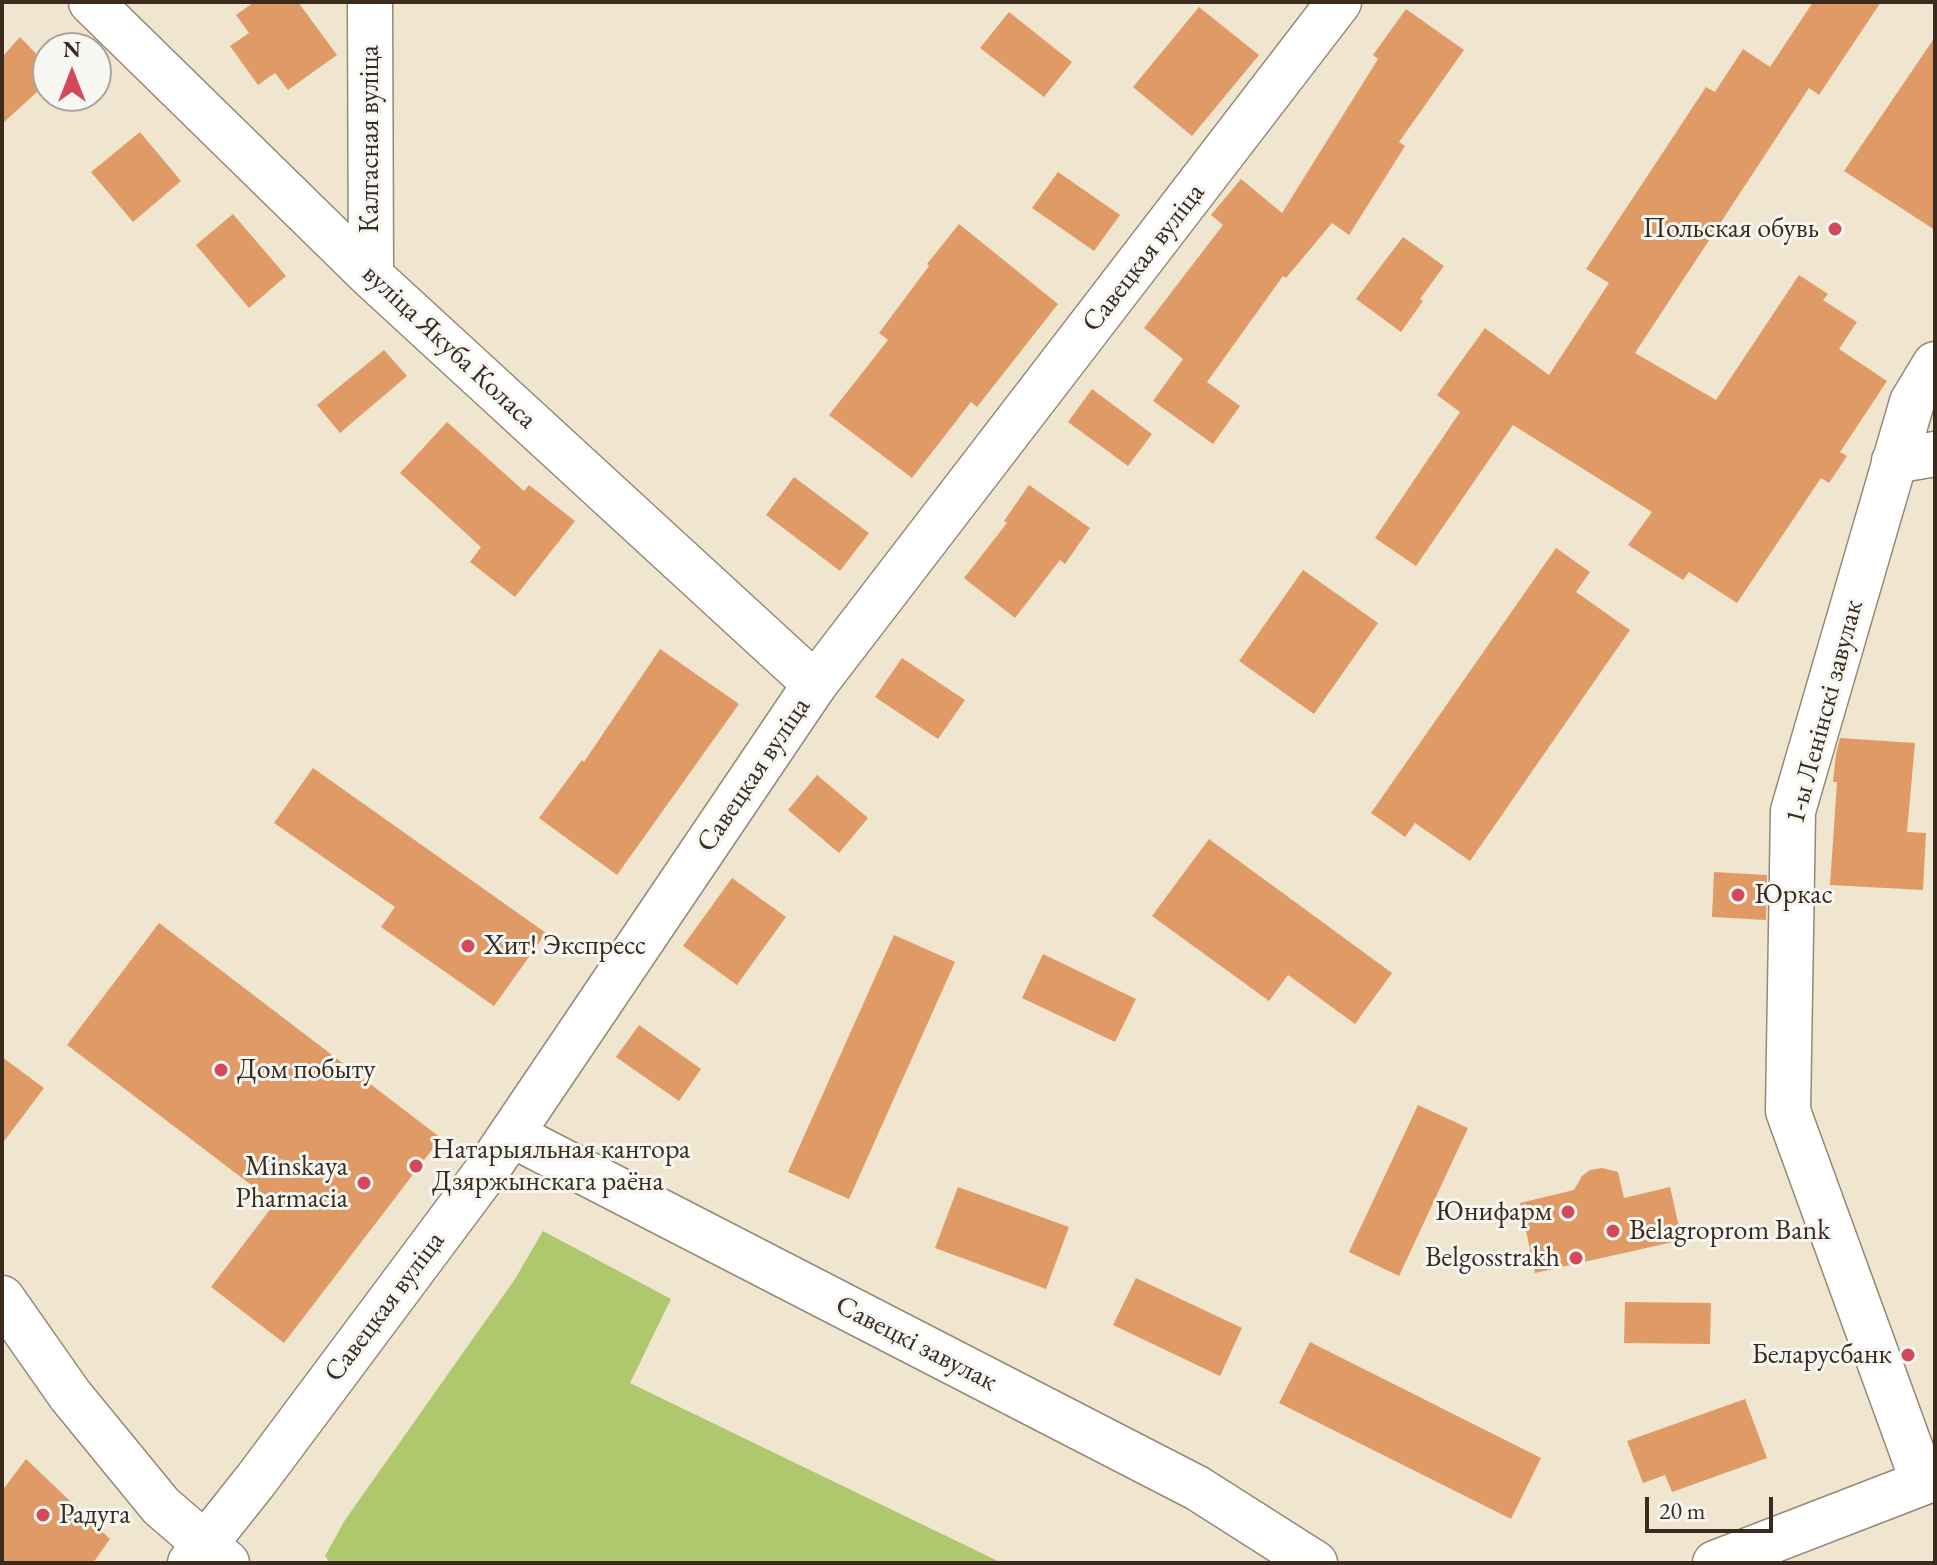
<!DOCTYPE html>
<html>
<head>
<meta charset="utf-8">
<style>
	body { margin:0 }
	#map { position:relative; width:1937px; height:1565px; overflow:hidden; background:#f0e6cf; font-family:"EB Garamond",serif }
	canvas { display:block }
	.frame { position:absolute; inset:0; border:4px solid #3b2a1e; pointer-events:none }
	.north { position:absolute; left:32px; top:32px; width:80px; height:80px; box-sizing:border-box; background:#f6f6f2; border:2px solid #aba49d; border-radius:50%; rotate:0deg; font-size:22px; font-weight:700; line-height:32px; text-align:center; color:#3b2a1e }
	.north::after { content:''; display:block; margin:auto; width:28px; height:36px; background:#d1495b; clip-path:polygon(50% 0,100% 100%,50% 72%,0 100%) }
	.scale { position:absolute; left:1645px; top:1497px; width:128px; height:36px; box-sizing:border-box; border:4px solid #3b2a1e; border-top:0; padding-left:10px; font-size:24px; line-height:28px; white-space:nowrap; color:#3b2a1e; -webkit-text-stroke:6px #f6f6f2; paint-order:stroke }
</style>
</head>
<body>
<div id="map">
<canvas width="1937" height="1565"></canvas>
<div class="frame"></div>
<div class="north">N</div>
<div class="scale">20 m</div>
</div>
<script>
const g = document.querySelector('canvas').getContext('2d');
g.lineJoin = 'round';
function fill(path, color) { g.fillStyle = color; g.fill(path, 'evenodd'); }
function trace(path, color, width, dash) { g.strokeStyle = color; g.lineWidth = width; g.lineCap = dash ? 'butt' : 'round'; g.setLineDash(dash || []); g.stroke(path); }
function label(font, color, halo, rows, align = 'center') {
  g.font = font + ' "EB Garamond",serif'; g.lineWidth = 6; g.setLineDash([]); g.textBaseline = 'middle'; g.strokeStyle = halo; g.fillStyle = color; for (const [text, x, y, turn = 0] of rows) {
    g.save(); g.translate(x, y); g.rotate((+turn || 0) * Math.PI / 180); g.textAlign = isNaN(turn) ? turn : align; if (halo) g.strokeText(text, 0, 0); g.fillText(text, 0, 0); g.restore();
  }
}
const green = new Path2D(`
	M 543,1231 L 671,1299 L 630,1383 L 1002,1563 L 330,1563 L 325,1556 L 345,1520 L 515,1279 Z`);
const building = new Path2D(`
	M 254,2 L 298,2 L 337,55 L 288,90 L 275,73 L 258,85 L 230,46 L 249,33 L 236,15 Z
	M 1813,2 L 1881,2 L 1819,95 L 1809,88 L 1635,353 L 1716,400 L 1799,275 L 1828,294 L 1823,300 L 1857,322 L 1839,349 L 1887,381 L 1840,452 L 1847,456 L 1829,483 L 1821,478 L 1737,603 L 1689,572 L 1683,580 L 1628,545 L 1652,512 L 1513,425 L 1416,566 L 1375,538 L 1460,412 L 1437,395 L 1485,328 L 1549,375 L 1609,283 L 1586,269 L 1706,87 L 1715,92 L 1743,49 L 1770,67 Z
	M 1199,7 L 1259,55 L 1192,136 L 1133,87 Z
	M 1406,9 L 1464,50 L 1399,142 L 1405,146 L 1349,235 L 1332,223 L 1286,278 L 1283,276 L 1207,382 L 1240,406 L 1213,444 L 1153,401 L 1183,359 L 1144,328 L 1223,225 L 1211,215 L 1241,179 L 1282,213 L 1378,59 L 1373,55 Z
	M 1009,12 L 1072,62 L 1044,97 L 980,48 Z
	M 20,37 L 48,66 L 48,82 L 2,124 L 2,57 Z
	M 1935,37 L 1935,230 L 1844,171 Z
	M 140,132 L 181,181 L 133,222 L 91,172 Z
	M 1058,172 L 1120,215 L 1094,251 L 1032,208 Z
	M 233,214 L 286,276 L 249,308 L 196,245 Z
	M 959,224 L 1058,304 L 977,407 L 971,402 L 912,478 L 829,415 L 888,340 L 879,333 L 929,266 L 927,264 Z
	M 1403,237 L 1444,266 L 1420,299 L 1423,301 L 1401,332 L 1356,299 Z
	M 384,350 L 407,376 L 340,433 L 317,405 Z
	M 1092,389 L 1152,434 L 1128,466 L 1068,422 Z
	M 447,422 L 524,491 L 529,485 L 575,521 L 515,597 L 470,562 L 481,547 L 400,473 Z
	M 794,477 L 869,533 L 840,571 L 766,515 Z
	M 1029,485 L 1090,528 L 1065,564 L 1060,560 L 1015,618 L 964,578 L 1007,523 L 1004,521 Z
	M 1556,548 L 1590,572 L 1576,592 L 1630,630 L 1470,861 L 1415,823 L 1405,837 L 1371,813 Z
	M 1303,570 L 1378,623 L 1314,714 L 1239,661 Z
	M 660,649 L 739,704 L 617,875 L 539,818 L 582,760 L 584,762 Z
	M 902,658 L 965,700 L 938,739 L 875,697 Z
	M 1840,738 L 1915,743 L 1907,832 L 1926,833 L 1923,890 L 1830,885 L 1837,782 L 1833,782 L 1836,754 Z
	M 313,768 L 546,933 L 494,1006 L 381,927 L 395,907 L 274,823 Z
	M 817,775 L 868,818 L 839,853 L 788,810 Z
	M 1209,839 L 1392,973 L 1355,1024 L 1288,975 L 1269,1001 L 1152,916 Z
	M 1714,872 L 1767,875 L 1766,920 L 1712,917 Z
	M 732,878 L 786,917 L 737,985 L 683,946 Z
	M 159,923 L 441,1138 L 284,1343 L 211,1287 L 275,1203 L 67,1045 Z
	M 894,935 L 955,962 L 849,1199 L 788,1172 Z
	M 1043,954 L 1136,999 L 1115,1042 L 1022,998 Z
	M 639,1025 L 701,1069 L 679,1101 L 616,1057 Z
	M 2,1057 L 44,1088 L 2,1144 Z
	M 1418,1105 L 1468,1128 L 1399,1276 L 1349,1252 Z
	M 1602,1168 L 1618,1172 L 1624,1198 L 1670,1187 L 1682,1240 L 1535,1273 L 1520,1203 L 1574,1190 L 1582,1176 L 1590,1170 Z
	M 958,1187 L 1069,1227 L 1046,1289 L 935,1248 Z
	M 1136,1278 L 1242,1328 L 1220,1376 L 1113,1325 Z
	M 1625,1302 L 1711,1303 L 1710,1344 L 1624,1343 Z
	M 1310,1342 L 1541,1458 L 1511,1519 L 1279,1403 Z
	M 1745,1399 L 1767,1458 L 1672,1492 L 1665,1475 L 1643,1483 L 1627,1441 Z
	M 26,1459 L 110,1539 L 93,1563 L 2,1563 L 2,1491 Z`);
const street = new Path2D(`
	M 91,2 L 371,276 L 815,684
	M 370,2 L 371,276
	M 1894,461 L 1935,454
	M 512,1135 L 1197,1488 L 1315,1563
	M 2,1298 L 70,1395 L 161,1506 L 227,1563
	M 1923,1482 L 1788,1111 L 1793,811 L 1912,402 L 1935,364`);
const secondary = new Path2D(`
	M 190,1563 L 256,1480 L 483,1176 L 815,684 L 1339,2
	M 1715,1563 L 1935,1478`);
const markers = [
	[1835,229,8,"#d1495b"],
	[1738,895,8,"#d1495b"],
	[468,946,8,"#d1495b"],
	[221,1070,8,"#d1495b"],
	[416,1166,8,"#d1495b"],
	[364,1183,8,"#d1495b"],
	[1568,1212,8,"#d1495b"],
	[1613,1231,8,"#d1495b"],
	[1576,1258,8,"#d1495b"],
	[1908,1355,8,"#d1495b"],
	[43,1515,8,"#d1495b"]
];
const streetNames = [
	["Калгасная вуліца",370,139,-90],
	["Савецкая вуліца",1144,258,-52],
	["вуліца Якуба Коласа",449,347,43],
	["1-ы Ленінскі завулак",1825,712,-75],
	["Савецкая вуліца",754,775,-56],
	["Савецкая вуліца",385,1307,-53],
	["Савецкі завулак",916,1344,27]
];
const poiNames = [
	["Польская обувь",1819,229,"right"],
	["Юркас",1754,895],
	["Хит! Экспресс",484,946],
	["Дом побыту",237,1070],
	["Натарыяльная кантора",432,1150],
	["Дзяржынскага раёна",432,1182],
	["Minskaya",348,1167,"right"],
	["Pharmacia",348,1199,"right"],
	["Юнифарм",1552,1212,"right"],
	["Belagroprom Bank",1629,1231],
	["Belgosstrakh",1560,1258,"right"],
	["Беларусбанк",1892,1355,"right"],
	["Радуга",59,1515]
];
fill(green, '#afc86e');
fill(building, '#e09a66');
trace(street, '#968876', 47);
trace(secondary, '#968876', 47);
trace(street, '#fff', 44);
trace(secondary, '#fff', 44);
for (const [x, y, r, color] of markers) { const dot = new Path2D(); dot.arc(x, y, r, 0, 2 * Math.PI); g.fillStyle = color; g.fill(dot); trace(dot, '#f6f6f2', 3); }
label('28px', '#3b2a1e', '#f6f6f2', streetNames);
label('28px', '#3b2a1e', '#f6f6f2', poiNames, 'left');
</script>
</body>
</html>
